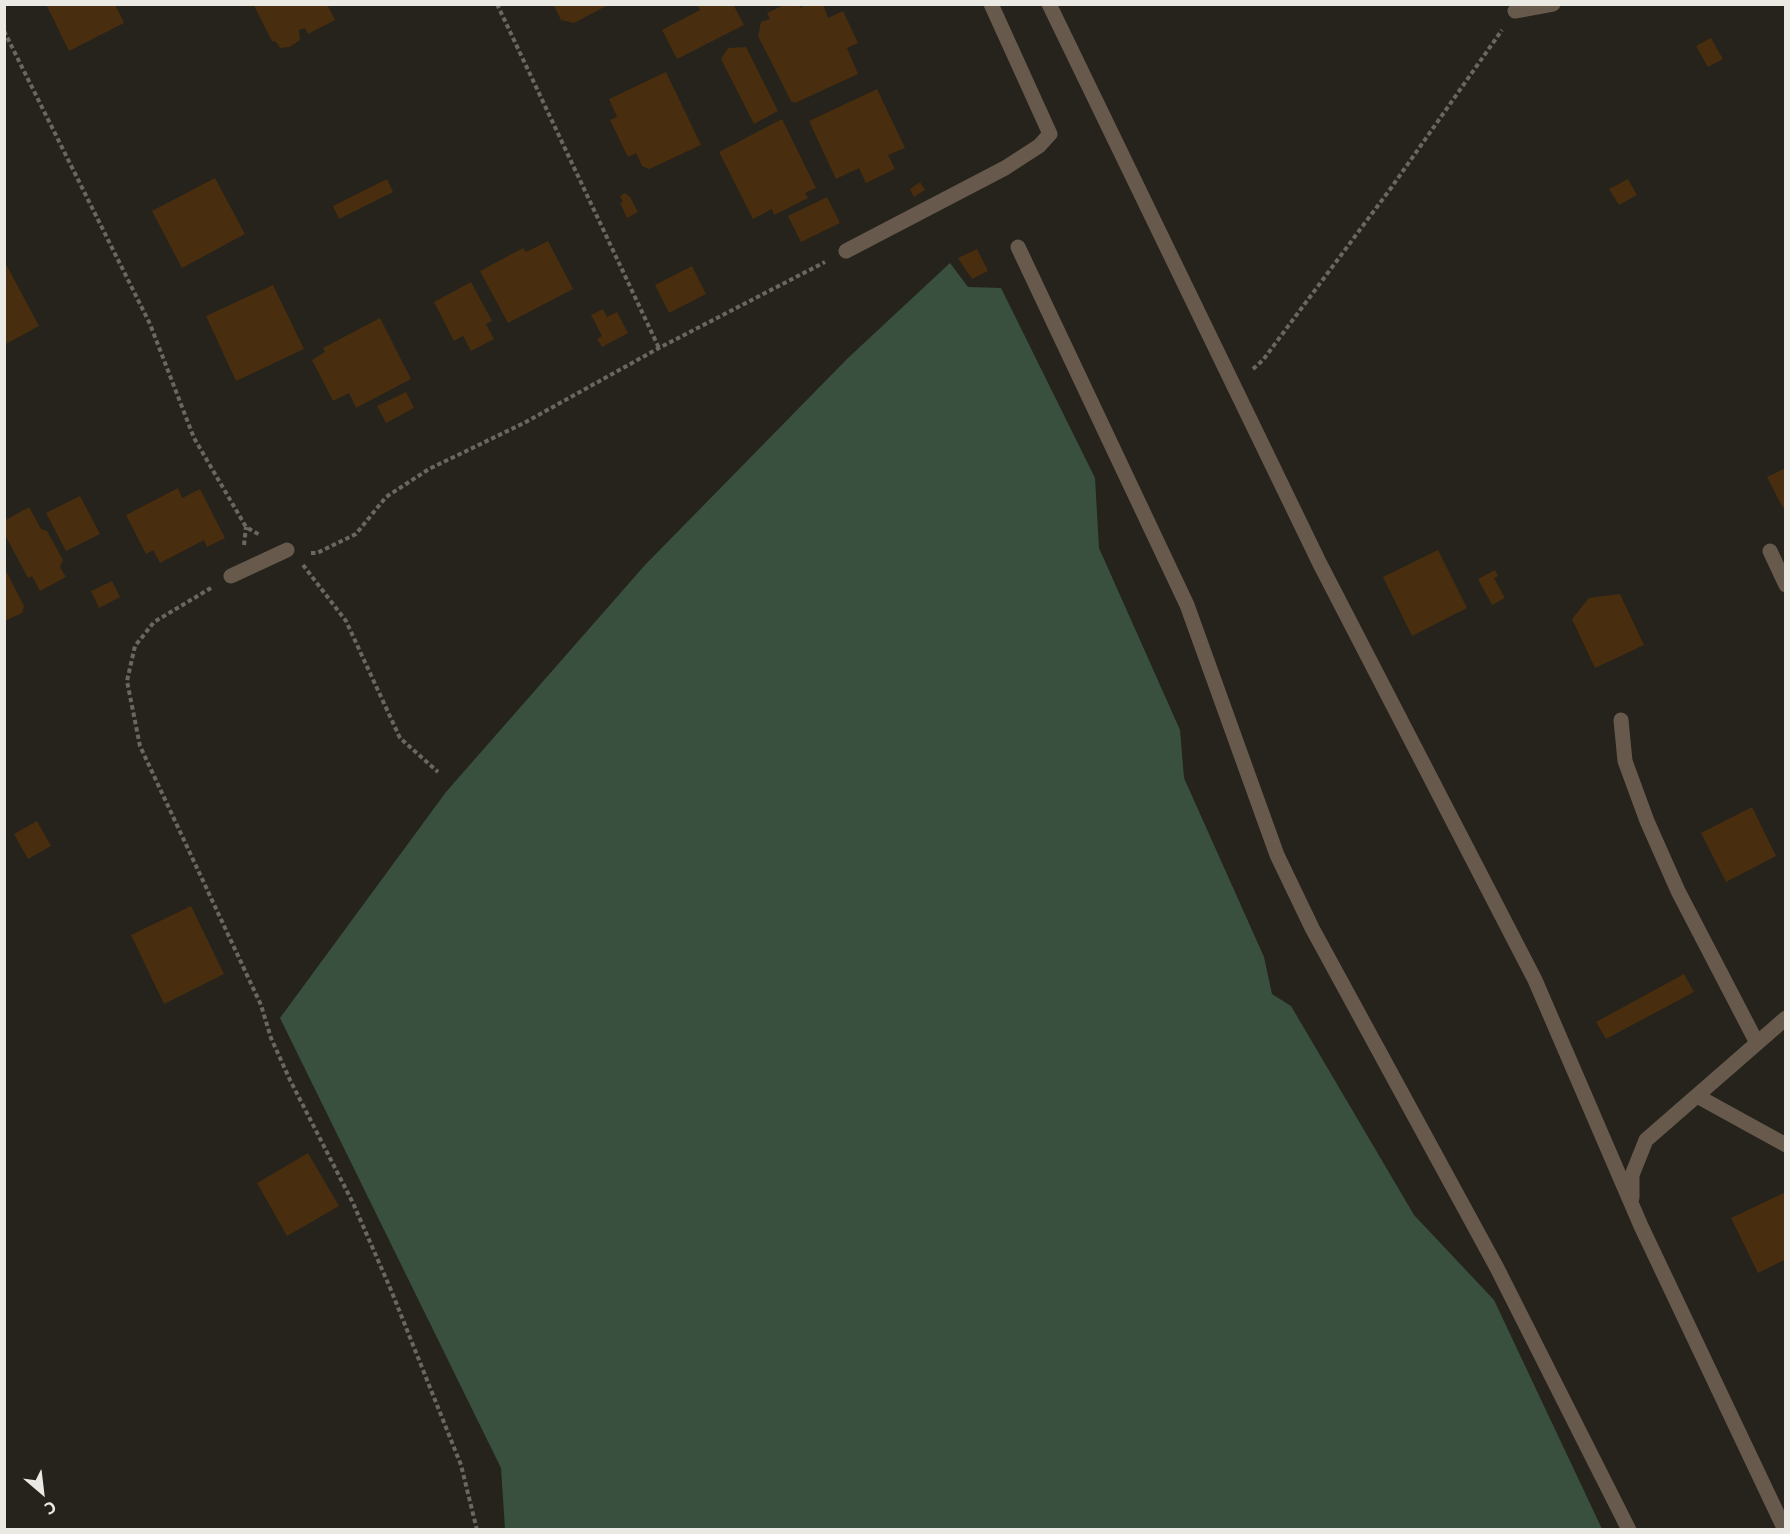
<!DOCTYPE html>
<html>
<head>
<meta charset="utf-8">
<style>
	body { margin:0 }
	#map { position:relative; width:1790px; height:1534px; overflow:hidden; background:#25231b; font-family:"Noto Sans",sans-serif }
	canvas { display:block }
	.frame { position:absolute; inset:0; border:6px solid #eae9e3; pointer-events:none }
	.north { position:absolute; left:12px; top:1462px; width:60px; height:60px; -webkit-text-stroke:4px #25231b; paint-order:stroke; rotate:152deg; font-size:16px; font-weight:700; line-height:24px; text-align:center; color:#eae9e3 }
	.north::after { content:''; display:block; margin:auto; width:21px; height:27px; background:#eae9e3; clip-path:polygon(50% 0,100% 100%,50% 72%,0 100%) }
</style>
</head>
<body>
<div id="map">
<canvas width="1790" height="1534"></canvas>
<div class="frame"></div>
<div class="north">С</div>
</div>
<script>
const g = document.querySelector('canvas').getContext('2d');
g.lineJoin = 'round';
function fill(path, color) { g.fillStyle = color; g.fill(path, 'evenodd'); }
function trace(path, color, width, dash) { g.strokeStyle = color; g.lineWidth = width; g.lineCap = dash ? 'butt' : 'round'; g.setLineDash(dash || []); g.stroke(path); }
const green = new Path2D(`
	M 950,263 L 968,287 L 1001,288 L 1095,478 L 1099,548 L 1180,730 L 1184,778 L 1264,957 L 1272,994 L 1291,1006 L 1414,1215 L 1494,1300 L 1602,1529 L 505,1529 L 501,1468 L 280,1018 L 446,792 L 645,565 L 848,358 Z`);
const building = new Path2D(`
	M 46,4 L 115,4 L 124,23 L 69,51 Z
	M 253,4 L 327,4 L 335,20 L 308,34 L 305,28 L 299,30 L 300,40 L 290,47 L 280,48 L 276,42 L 272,41 Z
	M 553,4 L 610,4 L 574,23 L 561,20 Z
	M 701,4 L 733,4 L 744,25 L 677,59 L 662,30 L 700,10 L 698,6 Z
	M 786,4 L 799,4 L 800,8 L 808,4 L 823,4 L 828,18 L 843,11 L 858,43 L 847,48 L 858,74 L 795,103 L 791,101 L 758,36 L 761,22 L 770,19 L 767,13 Z
	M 1711,38 L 1723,59 L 1708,67 L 1696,46 Z
	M 746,47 L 778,111 L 754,124 L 721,59 L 728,48 Z
	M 666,72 L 701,145 L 649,169 L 642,166 L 636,153 L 628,157 L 610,120 L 617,117 L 609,99 Z
	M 877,89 L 905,148 L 888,155 L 895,169 L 866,183 L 859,168 L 836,179 L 809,121 Z
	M 782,119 L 816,188 L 805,193 L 808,198 L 774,215 L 772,209 L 753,219 L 719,152 Z
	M 215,178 L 245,234 L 182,268 L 152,211 Z
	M 387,179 L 393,192 L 339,219 L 333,206 Z
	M 1628,179 L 1637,195 L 1619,205 L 1609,189 Z
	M 920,182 L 925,190 L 914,197 L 910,189 Z
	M 625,193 L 630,197 L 638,212 L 627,218 L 620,203 L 623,202 L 620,196 Z
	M 827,197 L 840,223 L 801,242 L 788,216 Z
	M 548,241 L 573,289 L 508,323 L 480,271 L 523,248 L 526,252 Z
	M 977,249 L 988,271 L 972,279 L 958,258 Z
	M 7,266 L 39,326 L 4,345 L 4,267 Z
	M 692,266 L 706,294 L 669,313 L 655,285 Z
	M 471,282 L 492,321 L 486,324 L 494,339 L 471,351 L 463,336 L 454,341 L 434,302 Z
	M 273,285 L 304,349 L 236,381 L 206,316 Z
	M 603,309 L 607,317 L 617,312 L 628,333 L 602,347 L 597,339 L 602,336 L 591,315 Z
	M 380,318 L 411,379 L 356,408 L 349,393 L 333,401 L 312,360 L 325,352 L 323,348 Z
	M 406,392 L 414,408 L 386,423 L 377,406 Z
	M 1786,468 L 1786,506 L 1783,508 L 1767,477 Z
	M 178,488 L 182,498 L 200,489 L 225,538 L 207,547 L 204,540 L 160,563 L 153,550 L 146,554 L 126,515 Z
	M 80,496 L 100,534 L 66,551 L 46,513 Z
	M 29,507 L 41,529 L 47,531 L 63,560 L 60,567 L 66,577 L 40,591 L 32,576 L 28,578 L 4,533 L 4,521 Z
	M 1438,550 L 1467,608 L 1412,636 L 1383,577 Z
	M 4,567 L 24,606 L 22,613 L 4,621 Z
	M 1495,570 L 1498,576 L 1494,578 L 1505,598 L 1492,605 L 1478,579 Z
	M 112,581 L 120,597 L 99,608 L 91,591 Z
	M 1620,594 L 1644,645 L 1595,668 L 1572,619 L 1589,598 Z
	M 1752,807 L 1776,856 L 1726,882 L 1701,833 Z
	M 37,821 L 51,846 L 28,859 L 14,834 Z
	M 191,906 L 224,974 L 164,1004 L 131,935 Z
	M 1684,974 L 1694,992 L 1606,1039 L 1596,1022 Z
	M 308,1153 L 339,1206 L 287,1236 L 257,1183 Z
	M 1786,1192 L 1786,1259 L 1758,1273 L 1731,1218 Z`);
const path = new Path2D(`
	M 497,4 L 659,348
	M 4,31 L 150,324 L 194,438 L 246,527 L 260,535
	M 1253,369 L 1263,360 L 1391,188 L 1502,30
	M 244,545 L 246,527
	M 311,553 L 317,553 L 356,534 L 386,497 L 429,469 L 524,423 L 659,348 L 825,262
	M 303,565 L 346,621 L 400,738 L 438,772
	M 211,588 L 154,622 L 135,646 L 127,681 L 140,746 L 261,1005 L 271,1038 L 290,1080 L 353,1203 L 391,1290 L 461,1465 L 477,1530`);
const street = new Path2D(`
	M 1049,4 L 1320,564 L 1535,980 L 1641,1226 L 1785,1530
	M 1515,11 L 1553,4
	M 1018,247 L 1187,605 L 1277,855 L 1312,928 L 1497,1268 L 1629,1530
	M 846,251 L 1005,168 L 1039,146 L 1050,134 L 991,4
	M 1770,551 L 1786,585
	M 231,576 L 287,550
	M 1621,720 L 1625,761 L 1647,821 L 1678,891 L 1757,1043
	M 1697,1096 L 1786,1145
	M 1632,1198 L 1632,1175 L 1646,1140 L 1786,1018`);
fill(green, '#3a503f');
fill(building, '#492d0f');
trace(path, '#696760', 4, [4.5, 3]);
trace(street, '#675a4d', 15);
</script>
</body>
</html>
